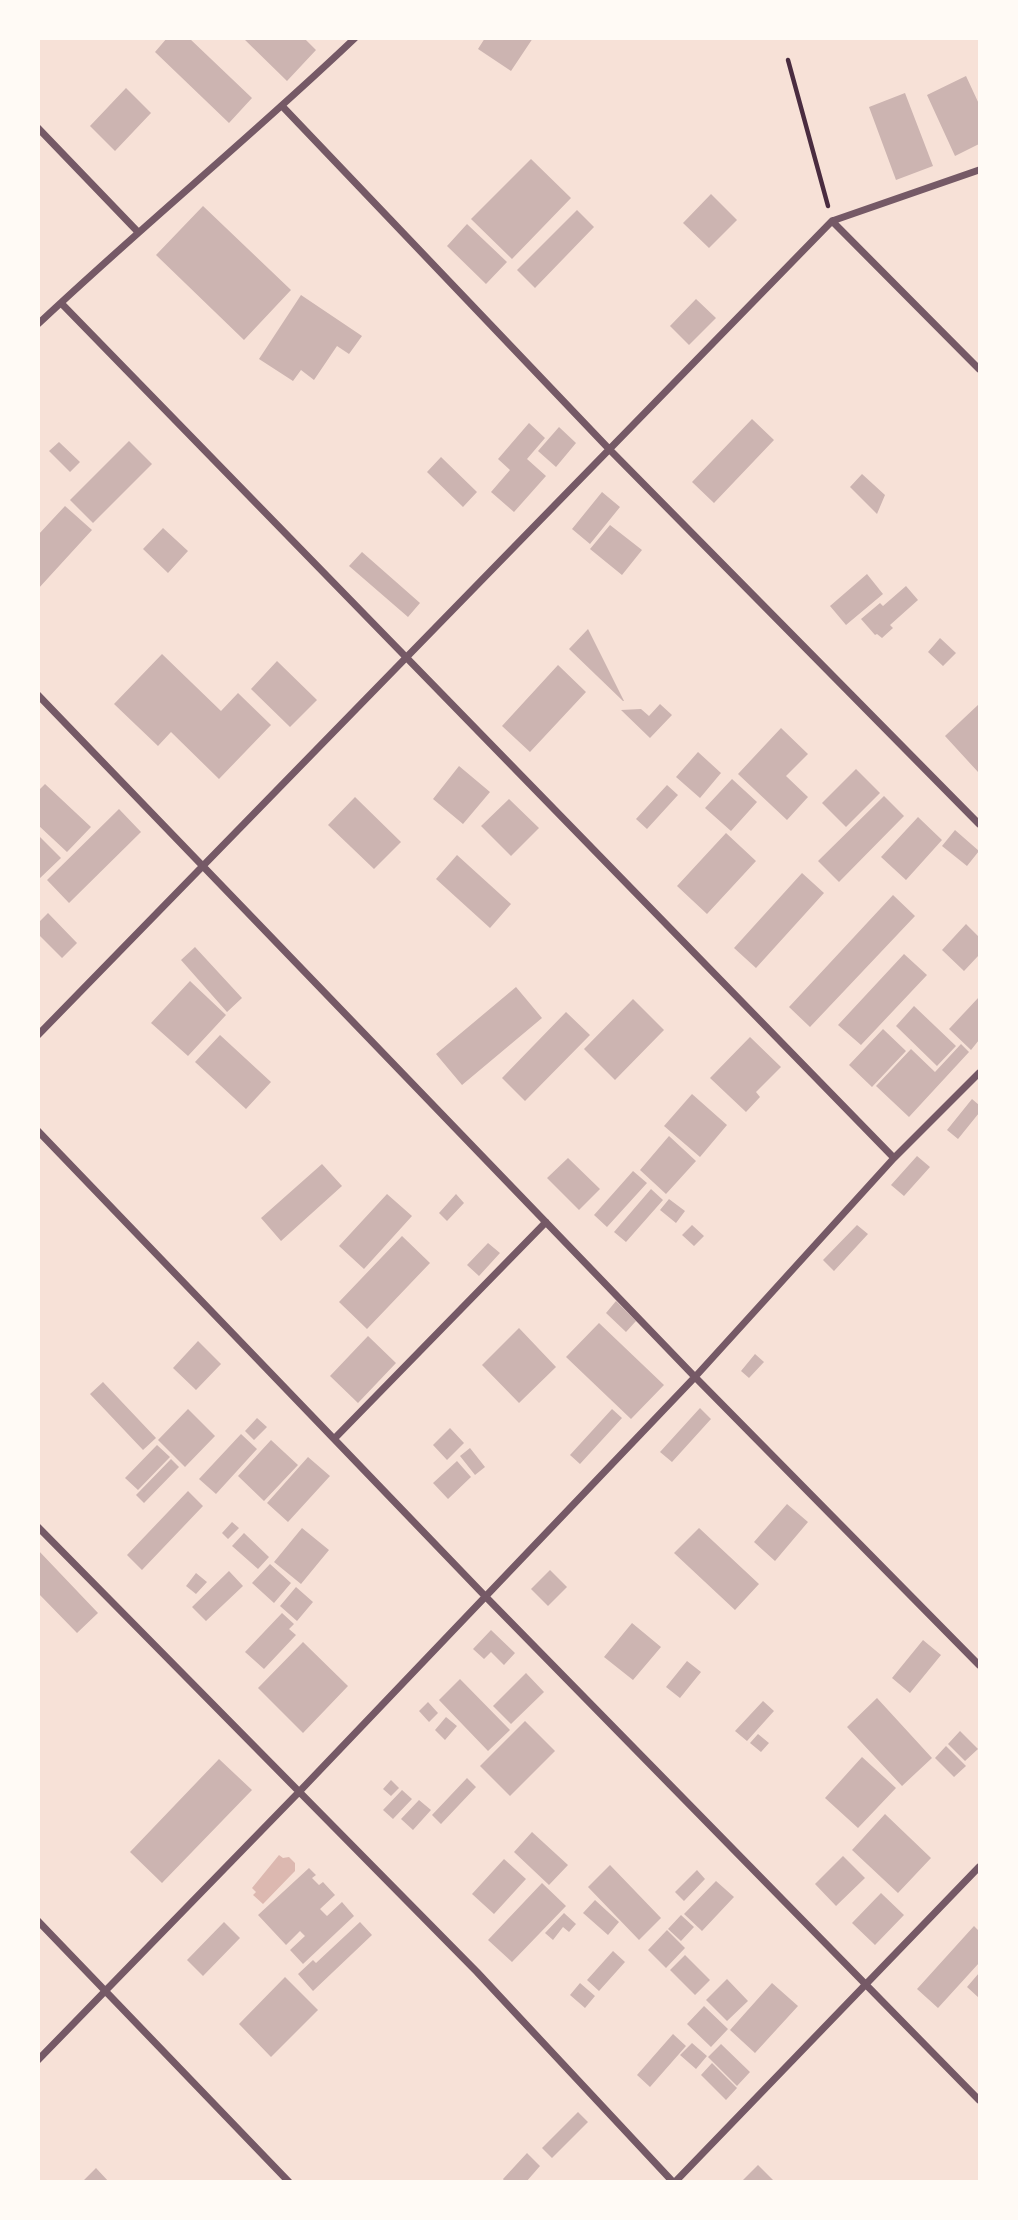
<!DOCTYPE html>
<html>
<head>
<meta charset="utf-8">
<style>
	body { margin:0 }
	#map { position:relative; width:1018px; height:2220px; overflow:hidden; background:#f7e1d7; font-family:"Open Sans",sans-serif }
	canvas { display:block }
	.frame { position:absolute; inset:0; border:40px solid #fffaf5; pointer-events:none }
</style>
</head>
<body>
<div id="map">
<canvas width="1018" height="2220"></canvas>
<div class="frame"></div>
</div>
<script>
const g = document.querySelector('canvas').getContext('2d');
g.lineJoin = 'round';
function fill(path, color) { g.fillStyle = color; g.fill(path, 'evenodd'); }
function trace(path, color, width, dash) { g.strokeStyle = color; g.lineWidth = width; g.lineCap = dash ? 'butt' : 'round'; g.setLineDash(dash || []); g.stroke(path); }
const water = new Path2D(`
	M 279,1855 L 283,1858 L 289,1857 L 295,1863 L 295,1871 L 263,1904 L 253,1895 L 256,1892 L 252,1888 Z`);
const building = new Path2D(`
	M 167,38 L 189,38 L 252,98 L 229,123 L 155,52 Z
	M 243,38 L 304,38 L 316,50 L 287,81 Z
	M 485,38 L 533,38 L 511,71 L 478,49 Z
	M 966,76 L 979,104 L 979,144 L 955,156 L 927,95 Z
	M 126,88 L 151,113 L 115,151 L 90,126 Z
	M 905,93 L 933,166 L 896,180 L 869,107 Z
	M 531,159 L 571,198 L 512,259 L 471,219 Z
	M 711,194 L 737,220 L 709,248 L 683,223 Z
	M 203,206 L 291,290 L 244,340 L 156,255 Z
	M 577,210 L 594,227 L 535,288 L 517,270 Z
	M 467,224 L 507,262 L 486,284 L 447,246 Z
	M 301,295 L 362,336 L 349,354 L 337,346 L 314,380 L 301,370 L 293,381 L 259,359 Z
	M 696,299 L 716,318 L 689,345 L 670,326 Z
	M 752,419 L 774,440 L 714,503 L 692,482 Z
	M 529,423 L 545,438 L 527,459 L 546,476 L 514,512 L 491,492 L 510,470 L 498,459 Z
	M 559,427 L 576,443 L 556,467 L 538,451 Z
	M 129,441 L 152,464 L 93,523 L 70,500 Z
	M 59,442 L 80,462 L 70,472 L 49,451 Z
	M 441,457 L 477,492 L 463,507 L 427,472 Z
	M 862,474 L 885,495 L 877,514 L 850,487 Z
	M 602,492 L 620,507 L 590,544 L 572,529 Z
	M 65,506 L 92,530 L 38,589 L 38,535 Z
	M 610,525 L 642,550 L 622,575 L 590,549 Z
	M 163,528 L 188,551 L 168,573 L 143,549 Z
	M 362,552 L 420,603 L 408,617 L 349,566 Z
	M 867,574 L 883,594 L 846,625 L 830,606 Z
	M 906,586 L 918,600 L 890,625 L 893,628 L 882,638 L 877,634 L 875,635 L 861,619 L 880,603 L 883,606 Z
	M 588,629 L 624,701 L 623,701 L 569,649 Z
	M 940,638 L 956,653 L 943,666 L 928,652 Z
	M 162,654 L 221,711 L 238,693 L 271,725 L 219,779 L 171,732 L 158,746 L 114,704 Z
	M 277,661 L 317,700 L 290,727 L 251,689 Z
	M 558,665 L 586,692 L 530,752 L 502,726 Z
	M 660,704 L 672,715 L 650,738 L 621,710 L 641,709 L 649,716 Z
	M 979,704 L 979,771 L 978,772 L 945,736 Z
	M 781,728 L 808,754 L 786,776 L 808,797 L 787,820 L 738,774 Z
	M 698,752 L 721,773 L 700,798 L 676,777 Z
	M 459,766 L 490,792 L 463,824 L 433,799 Z
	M 856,769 L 880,793 L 846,827 L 822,803 Z
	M 732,779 L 757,802 L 731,831 L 705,808 Z
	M 45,784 L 91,827 L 67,852 L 38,825 L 38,791 Z
	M 667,785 L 678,795 L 647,829 L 636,819 Z
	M 884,796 L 904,816 L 839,882 L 818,861 Z
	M 355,797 L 401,842 L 374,869 L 328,825 Z
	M 509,799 L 539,828 L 511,856 L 481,826 Z
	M 119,809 L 141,832 L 69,903 L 47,880 Z
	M 918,817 L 942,840 L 906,880 L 881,857 Z
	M 955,830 L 979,851 L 967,866 L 942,846 Z
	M 726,833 L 756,861 L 707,914 L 677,886 Z
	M 38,835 L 61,858 L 38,880 Z
	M 457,855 L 511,904 L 490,928 L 436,879 Z
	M 802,873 L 824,893 L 756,968 L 734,948 Z
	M 893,895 L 915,916 L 810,1027 L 789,1007 Z
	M 48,913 L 77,943 L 62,958 L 38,934 L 38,923 Z
	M 966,924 L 979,937 L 979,955 L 964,971 L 942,950 Z
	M 195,947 L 242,998 L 227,1012 L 181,960 Z
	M 904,954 L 927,975 L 861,1045 L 838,1025 Z
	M 190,981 L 226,1015 L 188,1056 L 151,1023 Z
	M 516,987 L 542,1018 L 462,1085 L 436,1054 Z
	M 979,997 L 979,1040 L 971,1050 L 949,1029 Z
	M 633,999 L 664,1030 L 615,1080 L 584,1049 Z
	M 914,1006 L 956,1046 L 937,1066 L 896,1026 Z
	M 566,1012 L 590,1035 L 525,1101 L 502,1078 Z
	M 883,1029 L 906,1051 L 872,1087 L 849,1065 Z
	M 220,1035 L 271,1082 L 246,1109 L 195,1062 Z
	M 750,1037 L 781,1067 L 756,1092 L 760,1097 L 746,1112 L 710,1078 Z
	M 961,1044 L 969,1052 L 909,1117 L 876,1086 L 911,1049 L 935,1072 Z
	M 692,1094 L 727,1125 L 700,1157 L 664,1126 Z
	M 972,1099 L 979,1105 L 979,1113 L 958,1139 L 947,1130 Z
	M 669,1136 L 696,1161 L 666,1194 L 640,1170 Z
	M 917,1156 L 930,1167 L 904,1196 L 891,1185 Z
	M 568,1158 L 600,1189 L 579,1210 L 547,1178 Z
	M 322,1164 L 342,1186 L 281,1241 L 261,1218 Z
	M 633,1171 L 647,1183 L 607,1227 L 594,1215 Z
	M 651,1189 L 663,1200 L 626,1242 L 614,1232 Z
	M 387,1194 L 412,1216 L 364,1269 L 339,1246 Z
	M 456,1194 L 464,1203 L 447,1221 L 439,1213 Z
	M 669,1199 L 685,1211 L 676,1223 L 660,1210 Z
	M 692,1225 L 704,1236 L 694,1246 L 682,1235 Z
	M 857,1225 L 868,1234 L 834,1271 L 823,1260 Z
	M 402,1236 L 430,1263 L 367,1329 L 339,1302 Z
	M 488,1243 L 500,1253 L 479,1276 L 467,1265 Z
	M 616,1301 L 636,1321 L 626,1332 L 606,1313 Z
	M 599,1323 L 664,1385 L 631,1419 L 566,1357 Z
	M 519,1328 L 556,1367 L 519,1403 L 482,1365 Z
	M 368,1336 L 396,1363 L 358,1403 L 330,1376 Z
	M 198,1341 L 221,1364 L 196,1390 L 173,1368 Z
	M 755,1354 L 764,1362 L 749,1378 L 741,1371 Z
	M 103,1382 L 156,1438 L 143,1450 L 90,1394 Z
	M 700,1408 L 711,1419 L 672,1462 L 660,1452 Z
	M 188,1409 L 215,1436 L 185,1467 L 158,1440 Z
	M 612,1409 L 622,1418 L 580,1464 L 570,1455 Z
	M 257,1418 L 267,1427 L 254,1440 L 245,1431 Z
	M 450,1428 L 464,1443 L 447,1460 L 433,1445 Z
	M 241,1434 L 257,1449 L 216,1494 L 199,1479 Z
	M 271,1440 L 298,1465 L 264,1501 L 238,1476 Z
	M 157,1445 L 170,1457 L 138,1490 L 125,1478 Z
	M 470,1448 L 485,1467 L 475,1475 L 460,1456 Z
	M 308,1457 L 330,1476 L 288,1522 L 267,1503 Z
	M 171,1459 L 179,1467 L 144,1503 L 136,1495 Z
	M 457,1461 L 471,1477 L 448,1499 L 433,1483 Z
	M 188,1491 L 203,1506 L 142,1570 L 127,1555 Z
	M 787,1504 L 808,1522 L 775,1561 L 754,1542 Z
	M 232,1522 L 239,1528 L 228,1539 L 222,1533 Z
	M 302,1528 L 329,1550 L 301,1584 L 274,1562 Z
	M 699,1528 L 759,1584 L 735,1610 L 674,1553 Z
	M 244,1533 L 269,1557 L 258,1569 L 232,1546 Z
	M 38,1550 L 98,1613 L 77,1633 L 38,1593 Z
	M 270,1564 L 291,1583 L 274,1603 L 252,1583 Z
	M 550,1570 L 567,1587 L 548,1606 L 531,1589 Z
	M 229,1571 L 243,1586 L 206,1621 L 192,1607 Z
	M 196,1573 L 207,1582 L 196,1594 L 186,1586 Z
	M 296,1587 L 313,1602 L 297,1621 L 280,1606 Z
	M 282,1613 L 294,1624 L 289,1629 L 296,1635 L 264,1669 L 245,1652 Z
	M 632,1623 L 661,1647 L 633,1680 L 604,1657 Z
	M 491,1630 L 515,1653 L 504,1665 L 491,1652 L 484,1659 L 473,1649 Z
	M 923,1640 L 941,1655 L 910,1693 L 892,1678 Z
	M 303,1642 L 348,1686 L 303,1733 L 258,1688 Z
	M 687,1661 L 701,1672 L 680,1698 L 666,1687 Z
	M 526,1673 L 544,1692 L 511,1724 L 493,1706 Z
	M 460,1679 L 510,1730 L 488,1751 L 439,1700 Z
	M 877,1698 L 932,1758 L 902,1786 L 847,1727 Z
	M 763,1701 L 774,1711 L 747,1741 L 735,1731 Z
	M 428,1702 L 438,1713 L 429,1722 L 419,1711 Z
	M 446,1717 L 457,1726 L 445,1740 L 435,1730 Z
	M 525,1721 L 555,1751 L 510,1796 L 480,1766 Z
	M 960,1731 L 978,1749 L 965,1761 L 948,1744 Z
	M 758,1734 L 769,1743 L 761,1752 L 750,1743 Z
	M 946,1746 L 966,1766 L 954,1777 L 935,1758 Z
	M 862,1757 L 896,1788 L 858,1828 L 825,1798 Z
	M 219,1759 L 252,1790 L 162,1883 L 130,1852 Z
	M 467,1778 L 476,1787 L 441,1824 L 432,1815 Z
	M 391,1780 L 399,1788 L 391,1796 L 383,1789 Z
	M 402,1790 L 412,1799 L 393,1819 L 383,1810 Z
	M 419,1800 L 431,1810 L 413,1830 L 401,1819 Z
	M 885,1814 L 931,1858 L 898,1893 L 852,1850 Z
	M 532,1832 L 568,1865 L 549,1885 L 514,1852 Z
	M 843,1856 L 865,1878 L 836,1906 L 815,1884 Z
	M 504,1859 L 526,1879 L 494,1914 L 472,1894 Z
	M 610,1865 L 661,1918 L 639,1940 L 588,1887 Z
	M 309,1868 L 316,1875 L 312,1878 L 319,1885 L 323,1882 L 335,1895 L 320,1909 L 327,1916 L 342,1902 L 354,1916 L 303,1964 L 290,1950 L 305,1936 L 300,1931 L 286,1945 L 258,1915 Z
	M 697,1870 L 705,1879 L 684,1901 L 675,1892 Z
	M 716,1881 L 734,1897 L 702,1931 L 684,1914 Z
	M 542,1883 L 566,1906 L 512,1962 L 488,1940 Z
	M 881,1893 L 904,1915 L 875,1945 L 852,1923 Z
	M 595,1900 L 619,1922 L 608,1935 L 583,1913 Z
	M 564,1913 L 576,1924 L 569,1932 L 563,1927 L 553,1940 L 545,1933 Z
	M 681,1915 L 694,1927 L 681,1941 L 668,1929 Z
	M 224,1922 L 240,1938 L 203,1976 L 187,1960 Z
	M 360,1922 L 372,1935 L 313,1991 L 298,1974 L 313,1960 L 316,1963 Z
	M 974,1926 L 979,1931 L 979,1963 L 938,2008 L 917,1989 Z
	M 667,1930 L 685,1948 L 666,1968 L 648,1950 Z
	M 613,1951 L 625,1962 L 599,1991 L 587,1980 Z
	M 685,1955 L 710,1980 L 695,1995 L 670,1970 Z
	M 979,1973 L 979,1998 L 967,1987 Z
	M 285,1977 L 318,2010 L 271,2057 L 239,2024 Z
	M 727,1979 L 748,2001 L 727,2021 L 706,2000 Z
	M 580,1983 L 595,1996 L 585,2008 L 570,1995 Z
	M 772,1983 L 798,2006 L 755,2053 L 730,2030 Z
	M 704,2006 L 728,2029 L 711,2047 L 687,2024 Z
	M 673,2034 L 686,2046 L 650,2087 L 637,2075 Z
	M 692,2043 L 707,2056 L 696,2069 L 680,2055 Z
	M 721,2044 L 750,2072 L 737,2086 L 708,2057 Z
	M 712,2063 L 737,2088 L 726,2100 L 701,2075 Z
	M 578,2112 L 588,2122 L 552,2158 L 542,2148 Z
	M 527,2153 L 540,2166 L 526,2182 L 505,2182 L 503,2179 Z
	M 758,2165 L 775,2182 L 741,2182 Z
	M 96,2168 L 109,2182 L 82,2182 Z`);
const path = new Path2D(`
	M 788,60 L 828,206`);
const minor = new Path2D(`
	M 283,107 L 610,450 L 979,824
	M 38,128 L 138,232
	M 832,221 L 979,369
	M 61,303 L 894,1158
	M 38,324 C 142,226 252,136 355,38
	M 38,695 L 695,1377 L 979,1665
	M 38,1035 L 832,221 L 979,170
	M 38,1131 L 485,1596 L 979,2100
	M 334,1439 L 546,1222
	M 38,1527 L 477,1972 L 673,2182
	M 38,1921 L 289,2182
	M 38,2060 L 298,1793 L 695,1377 L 894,1158 L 979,1073
	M 675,2182 L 979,1867`);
fill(water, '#dcb8b0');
fill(building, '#ccb4b1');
trace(path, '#4a2c40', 4.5);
trace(minor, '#755966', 7);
</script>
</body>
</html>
